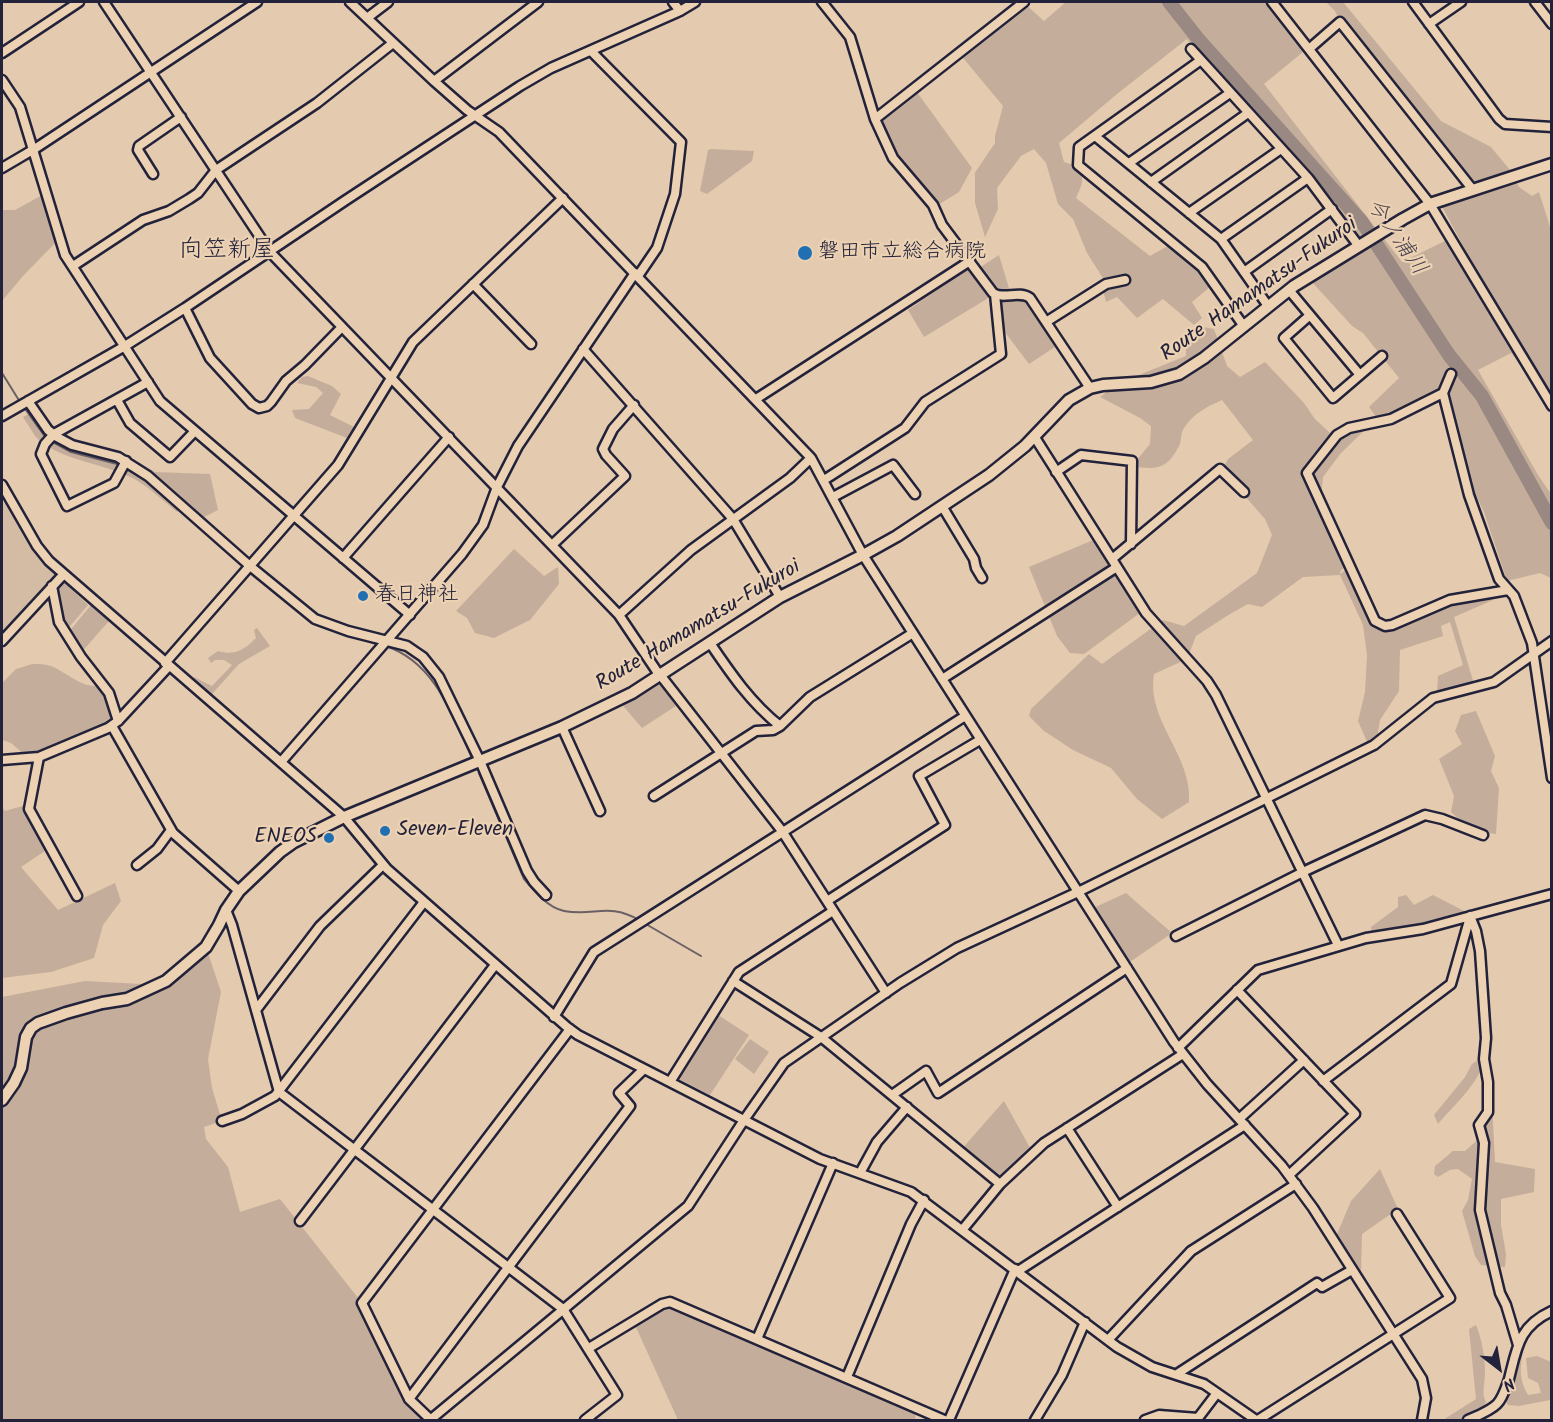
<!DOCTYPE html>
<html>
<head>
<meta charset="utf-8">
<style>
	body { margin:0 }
	#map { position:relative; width:1553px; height:1422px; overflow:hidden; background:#e4caae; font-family:Kalam,sans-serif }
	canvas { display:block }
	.frame { position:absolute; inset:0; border:3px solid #22223b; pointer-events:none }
	.north { position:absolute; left:1469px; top:1338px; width:60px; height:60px; -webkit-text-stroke:4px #ecd1b3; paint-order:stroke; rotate:149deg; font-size:16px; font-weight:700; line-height:24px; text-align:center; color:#22223b }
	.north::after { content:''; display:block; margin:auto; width:21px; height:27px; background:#22223b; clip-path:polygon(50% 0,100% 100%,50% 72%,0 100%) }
</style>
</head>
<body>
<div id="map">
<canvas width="1553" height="1422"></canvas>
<div class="frame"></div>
<div class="north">N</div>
</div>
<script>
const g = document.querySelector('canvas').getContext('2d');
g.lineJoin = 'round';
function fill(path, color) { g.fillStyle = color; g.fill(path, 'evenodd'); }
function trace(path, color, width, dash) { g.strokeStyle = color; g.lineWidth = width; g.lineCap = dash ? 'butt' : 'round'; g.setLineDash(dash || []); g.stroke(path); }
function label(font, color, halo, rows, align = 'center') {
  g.font = font + ' Kalam,"Klee One",sans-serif'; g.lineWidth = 4.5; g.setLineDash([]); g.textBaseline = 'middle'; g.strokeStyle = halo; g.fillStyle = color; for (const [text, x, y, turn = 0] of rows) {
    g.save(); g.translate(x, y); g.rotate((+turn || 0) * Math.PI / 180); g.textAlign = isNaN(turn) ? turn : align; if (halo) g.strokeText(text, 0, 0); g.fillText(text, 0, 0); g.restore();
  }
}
const built = new Path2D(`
	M 2,484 L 38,548 L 63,575 L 2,647 Z`);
const green = new Path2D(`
	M 1023,2 L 1044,21 L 1066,2 L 1266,2 L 1303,52 L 1264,84 L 1402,262 L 1451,238 L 1507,344 L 1476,270 L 1439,201 L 1472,190 L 1340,22 L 1335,11 L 1326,2 L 1343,2 L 1441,121 L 1491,147 L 1510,170 L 1519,187 L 1532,196 L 1539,192 L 1551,230 L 1551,406 L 1543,392 L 1511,353 L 1478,370 L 1538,475 L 1551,494 L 1551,578 L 1540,573 L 1507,581 L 1484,512 L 1462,467 L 1443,393 L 1379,421 L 1369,407 L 1399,378 L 1363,333 L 1352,326 L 1312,282 L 1367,249 L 1240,103 L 1187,39 L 1117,94 L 1059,143 L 1064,162 L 1076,166 C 1086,180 1082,184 1076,198 L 1150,256 L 1173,243 L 1206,273 L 1210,287 L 1192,302 L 1202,318 L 1194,325 L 1163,299 L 1137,318 L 1117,297 L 1106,302 L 1102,286 L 1106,283 L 1087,253 L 1073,219 L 1058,204 L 1046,163 L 1034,149 L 1021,156 L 997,188 L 998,209 L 985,237 L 975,203 L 975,173 L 972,177 L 995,143 L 995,136 L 1003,106 L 959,53 Z
	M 914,88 L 972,168 L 959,192 L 938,205 L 893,158 L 875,119 Z
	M 708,150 L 711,149 L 754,151 L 752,161 L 707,194 L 700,191 Z
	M 46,193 L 60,238 L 23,276 L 2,301 L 2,210 L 15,210 Z
	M 999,255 L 1011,295 L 1026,295 L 1055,347 L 1029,364 L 998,323 L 995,294 L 924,337 L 908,310 L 969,268 L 976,270 Z
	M 1203,327 L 1214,329 L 1227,366 L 1240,377 L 1265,362 L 1304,403 L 1315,419 L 1330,433 L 1371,424 L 1341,453 L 1323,477 L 1320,507 L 1349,565 L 1341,570 L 1340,574 L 1350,567 L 1374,618 L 1386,633 L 1380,624 L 1385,626 L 1454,599 L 1509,593 L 1454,617 L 1474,684 L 1437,693 L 1438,676 L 1463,665 L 1450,622 L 1441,626 L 1443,636 L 1400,650 L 1399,691 L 1380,720 L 1377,738 L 1368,744 L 1358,721 L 1365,692 L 1367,655 L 1363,625 L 1340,575 L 1303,577 L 1262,607 L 1248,604 L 1230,614 L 1196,636 L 1187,659 L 1154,674 C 1146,721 1193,756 1189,802 L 1162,819 L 1137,799 L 1111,768 L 1073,750 L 1044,731 L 1029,716 L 1031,709 L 1089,654 L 1102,664 L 1163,620 L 1184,626 L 1257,573 L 1272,535 L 1265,519 L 1222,470 L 1228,459 L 1253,440 L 1222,400 C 1206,407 1193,414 1184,428 C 1180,434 1182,440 1179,446 C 1167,470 1155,470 1132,466 L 1150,444 L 1151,426 L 1140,418 L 1100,397 L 1119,383 L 1186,356 L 1186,335 Z
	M 308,376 L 332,386 L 341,394 L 330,415 L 356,428 L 353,435 L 347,438 L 295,418 L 292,410 L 309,409 L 323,393 L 316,387 L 297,383 L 302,377 Z
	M 31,413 L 48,433 L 128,463 L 137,462 L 155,472 L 210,474 L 218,510 L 198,520 L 180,505 L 177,512 C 162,500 145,483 128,476 C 103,464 53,458 35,436 C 31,430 27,423 23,417 Z
	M 1098,538 L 1144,610 L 1084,654 L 1070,653 L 1057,636 L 1029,567 Z
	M 514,549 L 544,576 L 558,567 L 559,584 L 530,620 L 494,638 L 475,633 L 467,618 L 456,611 Z
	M 60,578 L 88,605 L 65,632 L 52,586 Z
	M 91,605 L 109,621 L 79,655 L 67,634 Z
	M 257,628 L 270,646 L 239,664 L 212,694 L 193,681 L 194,677 L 212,686 L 232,665 L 224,660 L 215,660 L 211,663 L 208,658 L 218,651 C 235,656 244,650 256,638 L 254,630 Z
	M 32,664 C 38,664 45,664 51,666 C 70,674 82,690 104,685 L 118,721 L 28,758 L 11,743 L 2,740 L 2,683 L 16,669 Z
	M 661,676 L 682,702 L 642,728 L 618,700 Z
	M 1476,711 L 1495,756 L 1491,771 L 1499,788 L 1496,834 L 1472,831 L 1451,812 L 1454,796 L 1439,759 L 1462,744 L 1455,731 L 1461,715 Z
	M 26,805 L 32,824 L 45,851 L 21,867 L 58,910 L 115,883 L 121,901 L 103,925 L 94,958 L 51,972 L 2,978 L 2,807 L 5,811 Z
	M 1126,893 L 1172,933 L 1127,964 L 1089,910 Z
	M 1406,895 L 1414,905 L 1433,895 L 1468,913 L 1372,935 L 1371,927 L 1398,907 L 1398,897 Z
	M 206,947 L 221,992 L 208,1059 L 212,1088 L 222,1121 L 204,1127 L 206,1139 L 228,1167 L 240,1212 L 280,1199 L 362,1303 L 419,1410 L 431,1420 L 2,1420 L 2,997 L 85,981 L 160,985 Z
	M 715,1013 L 749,1035 L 710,1095 L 675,1077 Z
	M 750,1039 L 769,1052 L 754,1074 L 735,1059 Z
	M 1484,1056 C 1485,1078 1452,1107 1438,1124 L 1434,1115 L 1465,1077 L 1472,1064 Z
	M 1491,1085 L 1495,1162 L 1535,1169 L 1534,1192 L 1501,1199 L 1501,1225 L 1506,1254 L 1505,1267 L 1481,1265 L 1475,1256 L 1462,1211 L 1468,1200 L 1472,1179 L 1458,1169 L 1450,1170 L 1438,1177 L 1434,1174 L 1435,1166 L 1453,1151 L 1465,1151 L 1482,1136 L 1483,1123 Z
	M 1004,1101 L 1033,1153 L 1000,1184 L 960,1151 Z
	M 1380,1169 L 1398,1209 L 1362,1234 L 1361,1272 L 1337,1234 L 1351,1201 Z
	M 670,1302 L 916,1408 L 915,1420 L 678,1420 L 635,1325 Z
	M 1476,1325 C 1482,1339 1485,1358 1485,1373 C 1485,1384 1481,1393 1486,1402 L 1480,1413 L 1466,1420 L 1443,1420 L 1476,1399 L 1469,1329 Z
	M 1523,1351 C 1520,1369 1519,1379 1528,1395 L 1541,1393 L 1538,1383 L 1528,1378 L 1526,1358 L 1537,1356 L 1551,1362 L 1550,1400 L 1519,1406 L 1508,1405 L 1505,1400 L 1517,1356 Z`);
const stream = new Path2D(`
	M 2,373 L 20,402
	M 23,406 L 46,438
	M 51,441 L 71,452 L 117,464 L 140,476
	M 145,479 L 246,568
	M 269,587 L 300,612
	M 356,637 L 380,645
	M 385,646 C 434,661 452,714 471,756
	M 479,773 L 524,879 C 534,891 548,908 564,911 C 594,917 608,902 639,920
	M 644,923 L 701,956`);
const river = new Path2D(`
	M 1169,2 L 1199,40 L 1362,222 L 1449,355 L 1482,396 L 1552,523`);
const minor = new Path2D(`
	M 104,2 L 270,252 L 619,615 L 660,676
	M 350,2 L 434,81 L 467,110 L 499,132 L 811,458 L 863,555 L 1174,1042 L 1207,1084 L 1282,1166 L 1313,1208 L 1422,1379 L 1426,1398 L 1422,1420
	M 673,2 L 680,11
	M 822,2 L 850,37 L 875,119 L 893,158 L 933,205 L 942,225 L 993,293 C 1004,300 1019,290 1030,298 L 1090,388
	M 1272,2 L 1430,204 L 1552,406
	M 1413,2 L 1499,119 L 1505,124 L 1552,127
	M 1535,2 L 1552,24
	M 367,18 L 388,2
	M 1429,24 L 1461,2
	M 1191,49 L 1308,178 L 1358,245
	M 1309,49 L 1340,22 L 1473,190
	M 591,51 L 681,142 L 675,194 L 657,248 L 638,276
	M 2,53 L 79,2
	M 1201,60 L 1079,147 L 1078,165 L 1202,267 L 1243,325
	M 2,80 L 20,107 L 65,255 L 160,401 L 410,615
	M 434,81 L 538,2
	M 875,119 L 1024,2
	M 1095,136 L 1221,239 L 1268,306
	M 1129,163 L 1230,93
	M 2,168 L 36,148 L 257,2
	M 153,174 L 138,150 L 139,146 L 181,117
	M 1151,182 L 1248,113
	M 1189,213 L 1281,149
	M 1221,239 L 1308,178
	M 73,266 L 143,220 L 169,211 L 189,199 L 198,193 L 216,170 L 317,103 L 393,43
	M 1244,272 L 1332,209
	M 473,284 L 531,344
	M 1289,290 L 1360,375
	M 185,308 L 210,358 L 252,404 L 259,408 L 267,406 L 271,402 L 286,381 L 305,365 L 342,327
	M 1309,316 L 1284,338 L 1333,398 L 1382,356
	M 1046,322 L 1106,284 L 1125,280
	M 583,349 L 733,519 L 780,597
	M 1451,374 L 1443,393 L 1469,495 L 1499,579 L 1514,596 L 1532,643 L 1552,778
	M 1443,393 L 1391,419 L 1349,428 L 1337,435 L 1307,473 L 1375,621 L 1385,626 L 1392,625 L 1450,600 L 1508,590
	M 756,399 L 970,261
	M 117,400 L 130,423 L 170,457 L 195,431
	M 28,401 L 48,430 L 57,437 L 72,445 L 118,457 L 148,476 L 250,566 L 315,619 L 348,631 L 407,646 L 423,657 L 439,677 L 480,761 L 527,871 L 534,882 L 546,895
	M 2,416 L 125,346 L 185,308 L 346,200 L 520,86 L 551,68 L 680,11 L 695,2
	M 1034,436 L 1146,613 L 1207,681 L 1216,695 L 1338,945
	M 126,461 L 114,483 L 67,506 L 41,454 L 45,444 L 54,434 L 148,382
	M 1056,472 L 1081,455 L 1132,461 L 1131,544
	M 824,480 L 905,428 L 925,402 L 1001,354 L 995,294
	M 2,485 L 37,546 L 49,561 L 344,817 L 387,869 L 567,1027 L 578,1035 L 820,1159 L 911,1192 L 1117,1347 L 1152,1367 L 1204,1384 L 1256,1420
	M 833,497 L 893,465 L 915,494
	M 942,506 L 974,559 L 976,568 L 982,578
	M 552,545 L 625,476 L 606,455 L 603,449 L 613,429 L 634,405
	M 343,558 L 449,437
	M 1112,559 L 1220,469 L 1244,492
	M 52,586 L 59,622 L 81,657 L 109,693 L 118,721
	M 619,615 L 691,550 L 790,478 L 811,458
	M 2,641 L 63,575
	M 710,643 C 731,674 751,703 780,726
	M 165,663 L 338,465 L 413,342 L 563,198
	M 661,676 L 782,831 L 886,993
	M 942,679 L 1117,567
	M 112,726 L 173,833 L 239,891
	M 562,727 L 600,811
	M 39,757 L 29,809 L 77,896
	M 2,760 L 39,757 L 108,728 L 118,721 L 169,666
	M 281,762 L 462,554 L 483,525 L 497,487 L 518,446 L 635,273
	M 654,796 L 756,731 L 773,730 L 780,726 L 810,697 L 913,633
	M 137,865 L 157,849 L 171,830
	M 827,901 L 945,825 L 919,776 L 980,740
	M 226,910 L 232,925 L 279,1092 L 563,1309 L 617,1395 L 585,1420
	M 1470,916 L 1476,931 L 1480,951 L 1486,1038 L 1484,1059 L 1488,1082 L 1488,1112 L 1479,1125 L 1484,1143 L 1480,1210 L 1500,1293 L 1506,1305 L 1518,1345
	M 1176,936 L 1305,871 L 1425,815 L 1442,819 L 1483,835
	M 733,981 L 821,1037 L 1000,1184
	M 1237,990 L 1355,1114 L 1289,1175
	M 256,1010 L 320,926 L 383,865
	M 554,1017 L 594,952 L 965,716
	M 1178,1048 L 1258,970 L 1366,938 L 1423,929 L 1552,894
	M 1323,1081 L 1451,984 L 1470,917
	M 670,1082 L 739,972 L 833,911
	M 892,1095 L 926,1071 L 938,1093 L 1127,968
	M 1239,1119 L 1304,1060
	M 222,1121 L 242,1114 L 275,1096 L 424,902
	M 1067,1128 L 1118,1207
	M 860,1173 L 877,1142 L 907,1107
	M 300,1221 L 495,965
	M 963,1229 L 1000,1184 L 1044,1143 L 1183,1054
	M 1018,1271 L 1245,1125
	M 757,1339 L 833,1163
	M 1108,1340 L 1191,1251 L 1296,1184
	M 589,1348 L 662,1304 L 670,1302 L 944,1420
	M 1177,1374 L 1317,1283 L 1322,1287 L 1352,1270
	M 847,1377 L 911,1224 L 924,1200
	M 409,1399 L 630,1106 L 619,1093 L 644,1069
	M 430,1420 L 688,1206 L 744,1120 L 784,1063 L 900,983 L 957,948 L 1078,892 L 1374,745 L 1433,698 L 1494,682 L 1552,641
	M 431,1420 L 409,1399 L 362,1303 L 570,1029
	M 949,1420 L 1015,1269
	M 1035,1420 L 1062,1375 L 1085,1322
	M 1145,1420 L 1159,1415 L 1198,1418 L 1217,1393
	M 1258,1420 L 1450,1298 L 1397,1214
	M 1468,1420 C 1477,1416 1490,1411 1497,1404 C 1503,1398 1506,1387 1509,1379 C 1517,1347 1519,1326 1552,1311`);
const major = new Path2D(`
	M 2,1100 L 14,1083 L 21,1068 L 26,1037 L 31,1028 L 38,1023 L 66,1013 L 102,1003 L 127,999 L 166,981 L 206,947 L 219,925 L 226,910 L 239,891 L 280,852 L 294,842 L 344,817 L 562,727 L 632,693 L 780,597 L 863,555 L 897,536 L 989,475 L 1025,446 L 1069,400 L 1090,388 L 1103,385 L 1151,382 L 1179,374 L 1204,358 L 1294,286 L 1403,219 L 1430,204 L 1552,164`);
const markers = [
	[805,253,8,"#1f6fb2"],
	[363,596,6,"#1f6fb2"],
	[385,831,6,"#1f6fb2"],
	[329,838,6,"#1f6fb2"]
];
const poiNames = [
	["磐田市立総合病院",818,253],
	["春日神社",375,596],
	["Seven-Eleven",397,831],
	["ENEOS",317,838,"right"]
];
const streetNames = [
	["Route Hamamatsu-Fukuroi",1260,291,-35],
	["Route Hamamatsu-Fukuroi",699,627,-31]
];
const waterNames = [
	["今ノ浦川",1395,238,55]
];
const quarterNames = [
	["向笠新屋",227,252]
];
fill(built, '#d4bca4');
fill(green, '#c4ae9b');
trace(stream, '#6a6066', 2);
trace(river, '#9a8982', 14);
trace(minor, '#22223b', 13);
trace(major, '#22223b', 15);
trace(minor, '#ecd1b3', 8);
trace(major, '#ecd1b3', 10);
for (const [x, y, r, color] of markers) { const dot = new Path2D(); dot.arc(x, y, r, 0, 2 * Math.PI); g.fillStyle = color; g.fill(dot); trace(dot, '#ecd1b3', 2); }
label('21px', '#22223b', '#ecd1b3', poiNames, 'left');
label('21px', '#22223b', '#ecd1b3', streetNames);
label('italic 22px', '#464150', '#ecd1b3', waterNames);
label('24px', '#22223b', '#ecd1b3', quarterNames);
</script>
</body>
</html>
